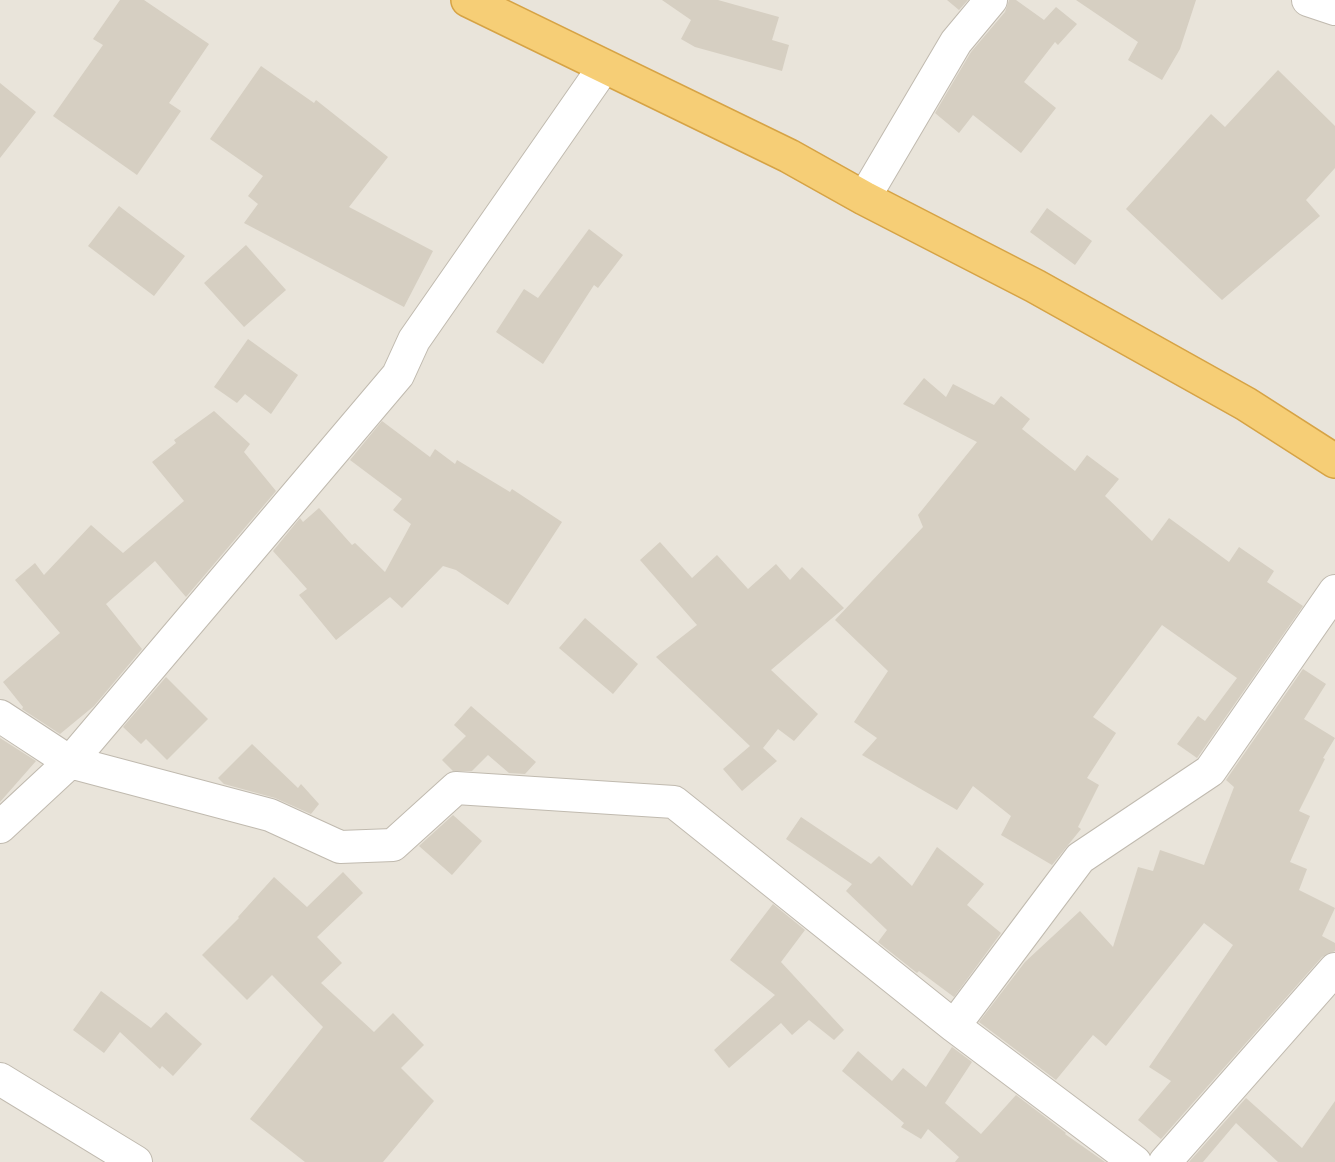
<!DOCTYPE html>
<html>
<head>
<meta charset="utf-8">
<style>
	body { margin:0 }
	canvas { display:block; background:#f5f2ec }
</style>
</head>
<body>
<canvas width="1335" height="1162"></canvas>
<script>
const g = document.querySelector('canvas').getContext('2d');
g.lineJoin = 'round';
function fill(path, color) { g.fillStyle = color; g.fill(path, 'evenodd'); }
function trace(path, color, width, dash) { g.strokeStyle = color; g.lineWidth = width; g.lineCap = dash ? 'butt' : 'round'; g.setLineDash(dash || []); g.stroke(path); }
const residential = new Path2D(`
	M 0,0 L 1335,0 L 1335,1162 L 0,1162 Z`);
const building = new Path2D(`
	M 120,0 L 144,0 L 209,44 L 169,103 L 181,111 L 137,175 L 53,116 L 103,45 L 93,39 Z
	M 662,0 L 718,0 L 779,17 L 772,40 L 789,45 L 782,71 L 695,47 L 681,39 L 691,20 Z
	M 947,0 L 968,0 L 959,10 Z
	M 1009,0 L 1016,0 L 1044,20 L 1056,7 L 1077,24 L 1058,45 L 1055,42 L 1024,82 L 1056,108 L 1021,153 L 973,115 L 959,133 L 935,113 L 971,52 L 1005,12 Z
	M 1076,0 L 1196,0 L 1180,49 L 1162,80 L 1128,60 L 1138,42 Z
	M 261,66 L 314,103 L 316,100 L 388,157 L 349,207 L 433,251 L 404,307 L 244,223 L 258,204 L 248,196 L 263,176 L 210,139 Z
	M 1278,70 L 1335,126 L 1335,168 L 1306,200 L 1320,216 L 1222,300 L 1126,209 L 1211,114 L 1225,127 Z
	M 0,83 L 36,112 L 0,158 Z
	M 119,206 L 185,256 L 154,296 L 88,246 Z
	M 1047,208 L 1092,241 L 1075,265 L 1030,232 Z
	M 589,229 L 623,255 L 598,288 L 594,285 L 543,364 L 496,332 L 524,289 L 538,298 Z
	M 246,245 L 286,290 L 244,327 L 204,283 Z
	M 248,339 L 298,375 L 271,414 L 245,394 L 237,403 L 214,387 Z
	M 924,378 L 946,397 L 953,384 L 994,405 L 1001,396 L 1030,419 L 1022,429 L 1075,471 L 1087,455 L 1119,479 L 1105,496 L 1152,541 L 1169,518 L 1229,562 L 1239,547 L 1274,571 L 1267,582 L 1303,606 L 1197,758 L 1177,744 L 1198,716 L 1205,721 L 1237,678 L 1162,625 L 1093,717 L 1116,733 L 1087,778 L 1099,785 L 1078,827 L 1081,829 L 1052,865 L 1001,835 L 1011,816 L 973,786 L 957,810 L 862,755 L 877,738 L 854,722 L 888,671 L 835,620 L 923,527 L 918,515 L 977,442 L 903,404 Z
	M 214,411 L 250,444 L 244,452 L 276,491 L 186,597 L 155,561 L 106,604 L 142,649 L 94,706 L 60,734 L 22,709 L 23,707 L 3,682 L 60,633 L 15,580 L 35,563 L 44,575 L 91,525 L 123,553 L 184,501 L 152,462 L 176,443 L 174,440 Z
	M 382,421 L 430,457 L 435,449 L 455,464 L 457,460 L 510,492 L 512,489 L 562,522 L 508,605 L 456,570 L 443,566 L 402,608 L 390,597 L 336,640 L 299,595 L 307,589 L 273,551 L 300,518 L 303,522 L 319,508 L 352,545 L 355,543 L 385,572 L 411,524 L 393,510 L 402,499 L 350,460 Z
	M 660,542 L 692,578 L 717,555 L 748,589 L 776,564 L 790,580 L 802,567 L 844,608 L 771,670 L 818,714 L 794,741 L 778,729 L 763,748 L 777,761 L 742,791 L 723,769 L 750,746 L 656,657 L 697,625 L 640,560 Z
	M 585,618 L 638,664 L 613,694 L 559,648 Z
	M 1303,669 L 1326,684 L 1304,719 L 1335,738 L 1323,758 L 1325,759 L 1299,811 L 1310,816 L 1290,862 L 1307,869 L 1299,890 L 1335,908 L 1322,936 L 1335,943 L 1335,951 L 1322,957 L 1161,1139 L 1138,1120 L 1171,1081 L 1149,1067 L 1233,945 L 1204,923 L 1106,1046 L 1093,1035 L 1056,1080 L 979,1022 L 1025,962 L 1080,911 L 1113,947 L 1138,867 L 1153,871 L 1160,850 L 1204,865 L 1234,787 L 1226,780 Z
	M 166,677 L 208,719 L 167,760 L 146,739 L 141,744 L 123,727 Z
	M 471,706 L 536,762 L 525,774 L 509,773 L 488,755 L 472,771 L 453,771 L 442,760 L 466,736 L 454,725 Z
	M 0,738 L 36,761 L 0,802 Z
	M 252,744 L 298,788 L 301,784 L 319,804 L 311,814 L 275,798 L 224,784 L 218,778 Z
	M 453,815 L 482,841 L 452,875 L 419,846 Z
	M 801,817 L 871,864 L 879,856 L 912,886 L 937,847 L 984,884 L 967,905 L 1001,933 L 954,997 L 919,971 L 917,973 L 878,942 L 887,930 L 846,891 L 852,884 L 786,839 Z
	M 343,872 L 363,893 L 317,937 L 342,963 L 321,983 L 374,1032 L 393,1013 L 424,1045 L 401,1068 L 434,1101 L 383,1162 L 305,1162 L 250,1119 L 323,1027 L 272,975 L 247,1000 L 202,955 L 239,918 L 238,917 L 274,877 L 307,907 Z
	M 773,904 L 805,930 L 781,962 L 844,1030 L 834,1040 L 809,1020 L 792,1035 L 781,1023 L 729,1068 L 714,1050 L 775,995 L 730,960 Z
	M 101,991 L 151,1028 L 166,1012 L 202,1044 L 173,1076 L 162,1066 L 160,1069 L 120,1032 L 104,1053 L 73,1030 Z
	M 952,1047 L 972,1062 L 945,1103 L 981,1134 L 1016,1095 L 1066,1133 L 1065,1134 L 1105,1162 L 955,1162 L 959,1157 L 928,1129 L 921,1139 L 901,1127 L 904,1123 L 842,1071 L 858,1051 L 892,1081 L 903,1068 L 926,1087 Z
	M 1246,1098 L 1302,1148 L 1335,1101 L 1335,1162 L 1278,1162 L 1236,1123 L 1203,1162 L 1189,1162 Z`);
const street = new Path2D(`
	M 1308,0 L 1335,9
	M 864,198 L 956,42 L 991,0
	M 0,716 L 70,762 L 270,815 L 340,847 L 393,845 L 456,788 L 674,802 L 954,1026 L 1135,1162
	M 0,827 L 70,762 L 398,375 L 414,340 L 604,67
	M 954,1026 L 1080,858 L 1210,771 L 1335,591
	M 0,1079 L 136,1162
	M 1165,1162 L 1335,969`);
const highway = new Path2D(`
	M 468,0 L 789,156 L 864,198 L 1035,286 L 1246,404 L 1335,461`);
fill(residential, '#e9e4da');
fill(building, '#d6cfc2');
trace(street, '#c0baaf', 34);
trace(highway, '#d6a345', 36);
trace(street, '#fff', 32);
trace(highway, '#f6ce76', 33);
</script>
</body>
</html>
